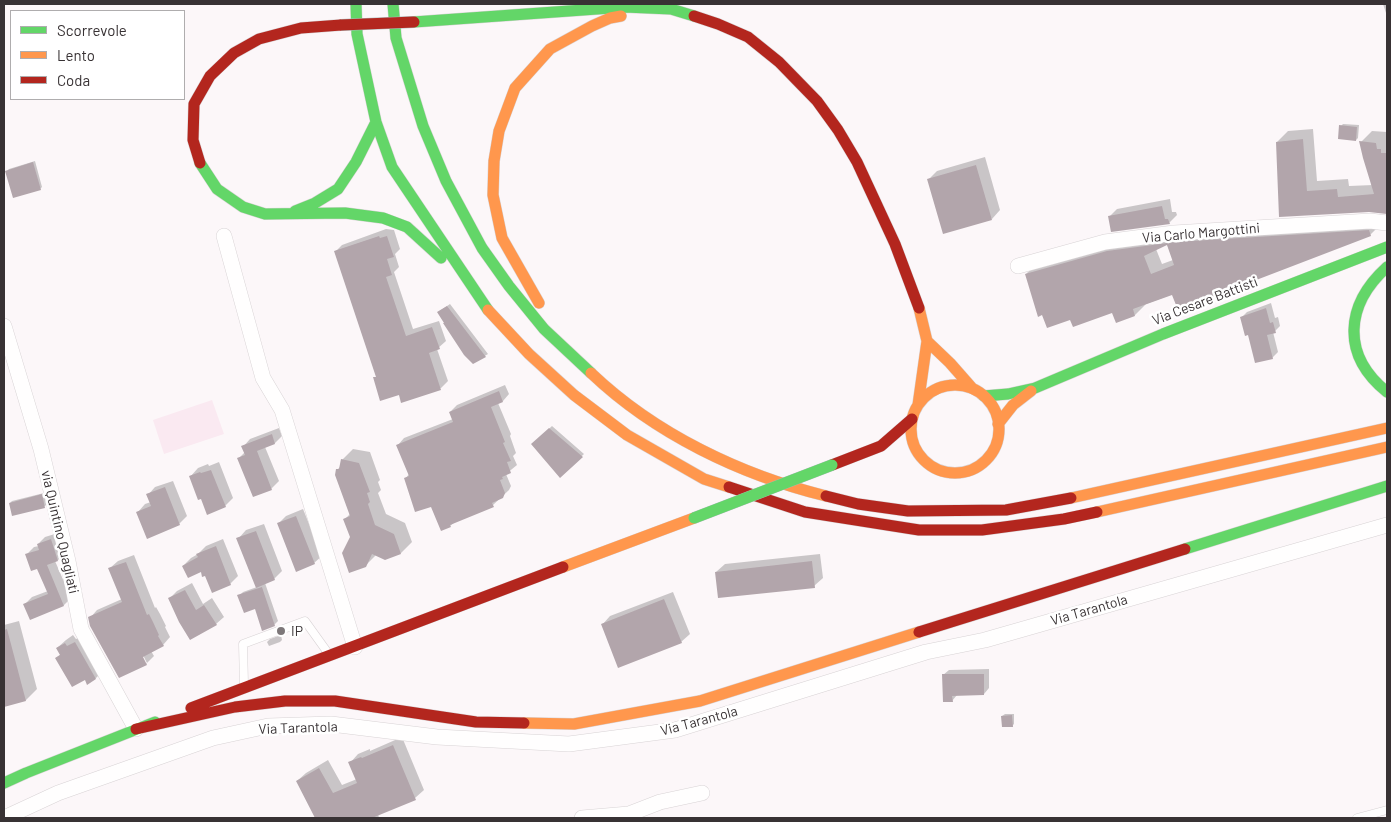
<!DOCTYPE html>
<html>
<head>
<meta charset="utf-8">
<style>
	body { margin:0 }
	#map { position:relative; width:1391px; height:822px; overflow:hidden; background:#fcf7f9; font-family:Barlow,sans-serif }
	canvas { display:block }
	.frame { position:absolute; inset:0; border:5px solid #383234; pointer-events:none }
	.legend { position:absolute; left:10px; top:10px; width:175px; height:90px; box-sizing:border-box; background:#fff; border:1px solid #afadae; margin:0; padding:6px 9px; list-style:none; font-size:15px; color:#383234 }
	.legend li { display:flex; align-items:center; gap:10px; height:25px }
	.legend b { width:25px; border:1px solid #afadae }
</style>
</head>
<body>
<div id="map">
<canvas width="1391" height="822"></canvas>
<div class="frame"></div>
<ul class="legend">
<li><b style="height:6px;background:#63d668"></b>Scorrevole</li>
<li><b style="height:6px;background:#ff974d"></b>Lento</li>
<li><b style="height:6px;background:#b3261e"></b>Coda</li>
</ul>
</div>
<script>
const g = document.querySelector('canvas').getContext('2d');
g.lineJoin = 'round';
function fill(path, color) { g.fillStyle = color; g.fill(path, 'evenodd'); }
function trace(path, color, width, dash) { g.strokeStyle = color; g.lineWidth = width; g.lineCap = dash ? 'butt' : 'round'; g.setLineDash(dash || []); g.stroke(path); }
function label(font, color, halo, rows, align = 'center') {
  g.font = font + ' Barlow,sans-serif'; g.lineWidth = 5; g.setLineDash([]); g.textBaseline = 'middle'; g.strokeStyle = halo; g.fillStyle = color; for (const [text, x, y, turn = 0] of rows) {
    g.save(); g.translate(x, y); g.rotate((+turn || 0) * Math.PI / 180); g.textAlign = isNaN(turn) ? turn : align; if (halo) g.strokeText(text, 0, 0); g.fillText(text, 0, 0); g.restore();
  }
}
const green = new Path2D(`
	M 212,400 L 224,434 L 164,454 L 153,420 Z`);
const shadow = new Path2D(`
	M 1383,4 L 1387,4 L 1387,16 Z
	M 1343,124 L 1359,125 L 1358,138 L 1356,140 L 1341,126 Z
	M 1313,129 L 1317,181 L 1348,179 L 1349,186 L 1373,185 L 1361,142 L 1372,131 L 1387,132 L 1387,212 L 1369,210 L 1281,216 L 1277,142 L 1288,131 Z
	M 985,157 L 1000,210 L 992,219 L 929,179 L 937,171 Z
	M 35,161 L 42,187 L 40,189 L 7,171 L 9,169 Z
	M 1170,199 L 1172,212 L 1176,212 L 1177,215 L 1169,223 L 1109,217 L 1117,209 Z
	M 1381,224 L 1370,235 L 1173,294 L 1146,304 L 1135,315 L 1113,311 L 1070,319 L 1026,274 L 1037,263 L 1119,241 ZM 1167,244 L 1173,260 L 1162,264 L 1156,249 Z
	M 386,229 L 394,230 L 400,249 L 395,254 L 399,267 L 394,272 L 413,329 L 439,321 L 446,341 L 437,349 L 448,381 L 441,388 L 402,401 L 399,394 L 375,378 L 377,376 L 335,252 L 342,245 Z
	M 1271,303 L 1275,318 L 1278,317 L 1280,326 L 1275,331 L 1273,332 L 1278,352 L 1272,358 L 1249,333 L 1241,318 L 1247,312 Z
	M 450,304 L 488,354 L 473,363 L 441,310 Z
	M 505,385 L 509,394 L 503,401 L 498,403 L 511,434 L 510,436 L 516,453 L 513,456 L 517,465 L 506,474 L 511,486 L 509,490 L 493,505 L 455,522 L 450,526 L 432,505 L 406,478 L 409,474 L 398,445 L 404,438 L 453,419 L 450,412 L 457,405 Z
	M 552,426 L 584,454 L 560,476 L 533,444 Z
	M 279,428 L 282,436 L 275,443 L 265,447 L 279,481 L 271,489 L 239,458 L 245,452 L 243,447 L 250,439 Z
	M 353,449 L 370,452 L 380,480 L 378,482 L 381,490 L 378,493 L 386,514 L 405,523 L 412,542 L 401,553 L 376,555 L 365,566 L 351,537 L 345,519 L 350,514 L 337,470 L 341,466 L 342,460 Z
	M 219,462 L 233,498 L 225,506 L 201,497 L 190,477 L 198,468 L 208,464 L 209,466 Z
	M 173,481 L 187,516 L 179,524 L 138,512 L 145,504 L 151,502 L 148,495 L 155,487 Z
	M 44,493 L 47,504 L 45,506 L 13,515 L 10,503 L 12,501 Z
	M 303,509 L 322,556 L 314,563 L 278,524 L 286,516 Z
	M 264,524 L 282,571 L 274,579 L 265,583 L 278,621 L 274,625 L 256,608 L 239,596 L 243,592 L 257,587 L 238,539 L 246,530 Z
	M 58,533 L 65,553 L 58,560 L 55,561 L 71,598 L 64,605 L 31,619 L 25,604 L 32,597 L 48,591 L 38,567 L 27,554 L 34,547 L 39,546 L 38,544 L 45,537 Z
	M 223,539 L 238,576 L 230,584 L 206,574 L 201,571 L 183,566 L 191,558 L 198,554 L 206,546 Z
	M 820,554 L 823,578 L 814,586 L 716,572 L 725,564 Z
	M 134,555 L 155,608 L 156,607 L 160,614 L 166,626 L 165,627 L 170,637 L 163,645 L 151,651 L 154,656 L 146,664 L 119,677 L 91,625 L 90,618 L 97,610 L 122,599 L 110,568 L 118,561 ZM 141,651 L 147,663 L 144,663 L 139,652 Z
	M 192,583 L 203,604 L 212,598 L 224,617 L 216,624 L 170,598 L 177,591 Z
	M 673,592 L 690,634 L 681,642 L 602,625 L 610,616 Z
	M 19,621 L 37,689 L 26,700 L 4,706 L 4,625 Z
	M 73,635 L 76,639 L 84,635 L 104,670 L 96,678 L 88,683 L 85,679 L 56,658 L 61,654 L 57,648 L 66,640 Z
	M 281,635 L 282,640 L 280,642 L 269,646 L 267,642 L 270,639 Z
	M 989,669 L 989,688 L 984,694 L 957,695 L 952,701 L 943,675 L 949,670 Z
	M 1005,714 L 1014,714 L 1014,724 L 1012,726 L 1002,716 Z
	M 402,737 L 424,790 L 415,798 L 378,814 L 379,818 L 316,818 L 297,781 L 306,773 L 328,760 L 342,785 L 357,779 L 350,763 L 358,754 L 370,749 L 370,751 Z`);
const building = new Path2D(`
	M 1339,125 L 1357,127 L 1356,141 L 1338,139 Z
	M 1303,139 L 1307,191 L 1337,189 L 1338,197 L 1374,194 L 1363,158 L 1359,141 L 1376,143 L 1377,149 L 1381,149 L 1381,153 L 1387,153 L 1387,214 L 1369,212 L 1279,217 L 1276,142 Z
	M 33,162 L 41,190 L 13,198 L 5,171 Z
	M 976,165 L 992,220 L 943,234 L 927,179 Z
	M 1162,206 L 1165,219 L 1168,219 L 1170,224 L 1111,232 L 1108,216 Z
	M 1369,230 L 1371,236 L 1178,310 L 1172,295 L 1133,309 L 1135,316 L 1116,323 L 1112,313 L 1073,327 L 1070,320 L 1047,328 L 1042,315 L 1038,317 L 1025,274 L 1107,251 L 1175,242 ZM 1167,245 L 1174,265 L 1151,274 L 1144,256 Z
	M 379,236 L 380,238 L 387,236 L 394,257 L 387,259 L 392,275 L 386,277 L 406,336 L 432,327 L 440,349 L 429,353 L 441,390 L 401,403 L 399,395 L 380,401 L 373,377 L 376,377 L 334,251 Z
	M 447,306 L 486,357 L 473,364 L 464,355 L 443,323 L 444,323 L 437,312 Z
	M 1266,308 L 1270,323 L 1273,322 L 1276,333 L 1267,335 L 1273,359 L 1255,363 L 1248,335 L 1245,336 L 1240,317 Z
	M 499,391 L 503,402 L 491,407 L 505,442 L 503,443 L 511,461 L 507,462 L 511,473 L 502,477 L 503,479 L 500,480 L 505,493 L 503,498 L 492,503 L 494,507 L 450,525 L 451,527 L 441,531 L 431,507 L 415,512 L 404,478 L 409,476 L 396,445 L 453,422 L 449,412 Z
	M 549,428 L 583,457 L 560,478 L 531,444 Z
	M 272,434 L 275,444 L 257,451 L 272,490 L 253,497 L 237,458 L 245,455 L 241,446 Z
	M 341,459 L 359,463 L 370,492 L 367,493 L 370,502 L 368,504 L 375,525 L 394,534 L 401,554 L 385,560 L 372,554 L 366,567 L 349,573 L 342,553 L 350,537 L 343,519 L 350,516 L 335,475 L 336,469 L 339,469 Z
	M 211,470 L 226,507 L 207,515 L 201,499 L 198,500 L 189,476 L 200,472 L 201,473 Z
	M 165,487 L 180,525 L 147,539 L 136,512 L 151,506 L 146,494 Z
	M 42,494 L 45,508 L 12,516 L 9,503 Z
	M 296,516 L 315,564 L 296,572 L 277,523 Z
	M 256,531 L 275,580 L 256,588 L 236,538 Z
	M 51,539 L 58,561 L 47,565 L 64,606 L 30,620 L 23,604 L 48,594 L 37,569 L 31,571 L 25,554 L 39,550 L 37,544 Z
	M 216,546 L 231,585 L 212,593 L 205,576 L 202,577 L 201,572 L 188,578 L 182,566 L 198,557 L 196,554 Z
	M 812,561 L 815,588 L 718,598 L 715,572 Z
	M 126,562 L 147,615 L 149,614 L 153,622 L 159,635 L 158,636 L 164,646 L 143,657 L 147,665 L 119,678 L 90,626 L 88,617 L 122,602 L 108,568 Z
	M 262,587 L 275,626 L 262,631 L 255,609 L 244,613 L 237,595 Z
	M 185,590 L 196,610 L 204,605 L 217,625 L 190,640 L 179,622 L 168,598 Z
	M 664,599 L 682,643 L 618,668 L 601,624 Z
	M 7,629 L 26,701 L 4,707 L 4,630 Z
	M 75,642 L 96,679 L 87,685 L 85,680 L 72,687 L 55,658 L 60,655 L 56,648 L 65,643 L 67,646 Z
	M 942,674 L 984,674 L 984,695 L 952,696 L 953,702 L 943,702 Z
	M 1012,715 L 1013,727 L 1002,727 L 1001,716 Z
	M 393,745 L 416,800 L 372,818 L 315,818 L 296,781 L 319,768 L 333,793 L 357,783 L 348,762 L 361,757 L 362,758 Z`);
const lane = new Path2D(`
	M 244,684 L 243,644 L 305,621 L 328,653
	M 1357,818 L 1387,810`);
const street = new Path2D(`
	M 224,236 L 263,378 L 282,410 L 355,647
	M 1018,266 L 1105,242 L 1174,233 L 1370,221 L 1387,223
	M 4,326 L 41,449 L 68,561 L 81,629 L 136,729
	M 4,818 L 58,793 L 213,738 L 268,726 L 331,724 L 437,737 L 569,744 L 675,730 L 926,652 L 985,640 L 1387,525
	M 582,818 L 629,814 L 660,802 L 702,793`);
const fast = new Path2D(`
	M 356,4 L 357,34 L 376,122 L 392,167 L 488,310
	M 393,4 L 396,38 L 423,126 L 446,181 L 482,248 L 509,286 L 544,329 L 591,373
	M 414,22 L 625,7 L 671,9 L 694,16
	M 200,163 L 217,189 L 243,207 L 265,214 L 345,213 L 383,218 L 407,227 L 441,258
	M 295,211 L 315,203 L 338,189 L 356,162 L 376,122
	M 1387,267 C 1345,305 1341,355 1387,392
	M 984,396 L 1008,394 L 1035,388 L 1163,334 L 1387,247
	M 1185,549 L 1387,486
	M 4,783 L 26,773 L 155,722`);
const slow = new Path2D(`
	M 539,303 L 502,238 L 493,195 L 494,161 L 499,131 L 515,88 L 550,49 L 592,26 L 610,18 L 621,16
	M 488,310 L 529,354 L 574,395 L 627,435 L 704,479 L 729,487
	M 927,341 L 950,363 L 972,388
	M 591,373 C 655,434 741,475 826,496
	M911 429a44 44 0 1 1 88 0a44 44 0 1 1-88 0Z
	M 918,405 L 927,341 L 919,308
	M 998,424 L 1013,405 L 1031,391
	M 1071,498 L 1387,428
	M 1097,512 L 1387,447
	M 563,567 L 694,518
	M 524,723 L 574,724 L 700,701 L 919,632`);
const jam = new Path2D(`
	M 694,16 L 718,24 L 748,37 L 779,62 L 817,101 L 838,130 L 857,162 L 895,244 L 919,308
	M 200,163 L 193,140 L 194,104 L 210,76 L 234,53 L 259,39 L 301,28 L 341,25
	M 832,465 L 881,446 L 912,419
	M 729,487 L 805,512 L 919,530 L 982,530 L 1064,519 L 1097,512
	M 826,496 L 858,504 L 908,511 L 1006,510 L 1071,498
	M 919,632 L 1185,549
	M 191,708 L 563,567
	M 136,729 L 235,707 L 285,701 L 335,701 L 476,722 L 524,723`);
const fastBridge = new Path2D(`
	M 694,518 L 832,465`);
const jamBridge = new Path2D(`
	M 341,25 L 414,22`);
const markers = [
	[281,631,5,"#7d7779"]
];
const streetNames = [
	["Via Carlo Margottini",1201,233,-5],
	["Via Cesare Battisti",1205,301,-21],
	["via Quintino Quagliati",60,532,77],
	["Via Tarantola",1089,610,-16],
	["Via Tarantola",699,721,-15],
	["Via Tarantola",298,728,-2]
];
const poiNames = [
	["IP",291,631]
];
fill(green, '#fae9f1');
fill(shadow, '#0003');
fill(building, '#b2a5ab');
trace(lane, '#d8d3d5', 9);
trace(street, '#d8d3d5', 16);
trace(fast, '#d8d3d5', 12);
trace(slow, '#d8d3d5', 12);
trace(jam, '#d8d3d5', 12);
trace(lane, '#fffefe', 8);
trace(street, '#fffefe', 15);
trace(fast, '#63d668', 11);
trace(slow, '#ff974d', 11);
trace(jam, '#b3261e', 11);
trace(fastBridge, '#abbaba', 12, []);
trace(jamBridge, '#abbaba', 12, []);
trace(fastBridge, '#63d668', 11);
trace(jamBridge, '#b3261e', 11);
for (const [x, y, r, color] of markers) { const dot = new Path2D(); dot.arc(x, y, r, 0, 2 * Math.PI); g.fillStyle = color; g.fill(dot); trace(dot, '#fff', 2); }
label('14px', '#383234', '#fff', streetNames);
label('14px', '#383234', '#fff', poiNames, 'left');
</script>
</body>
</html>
